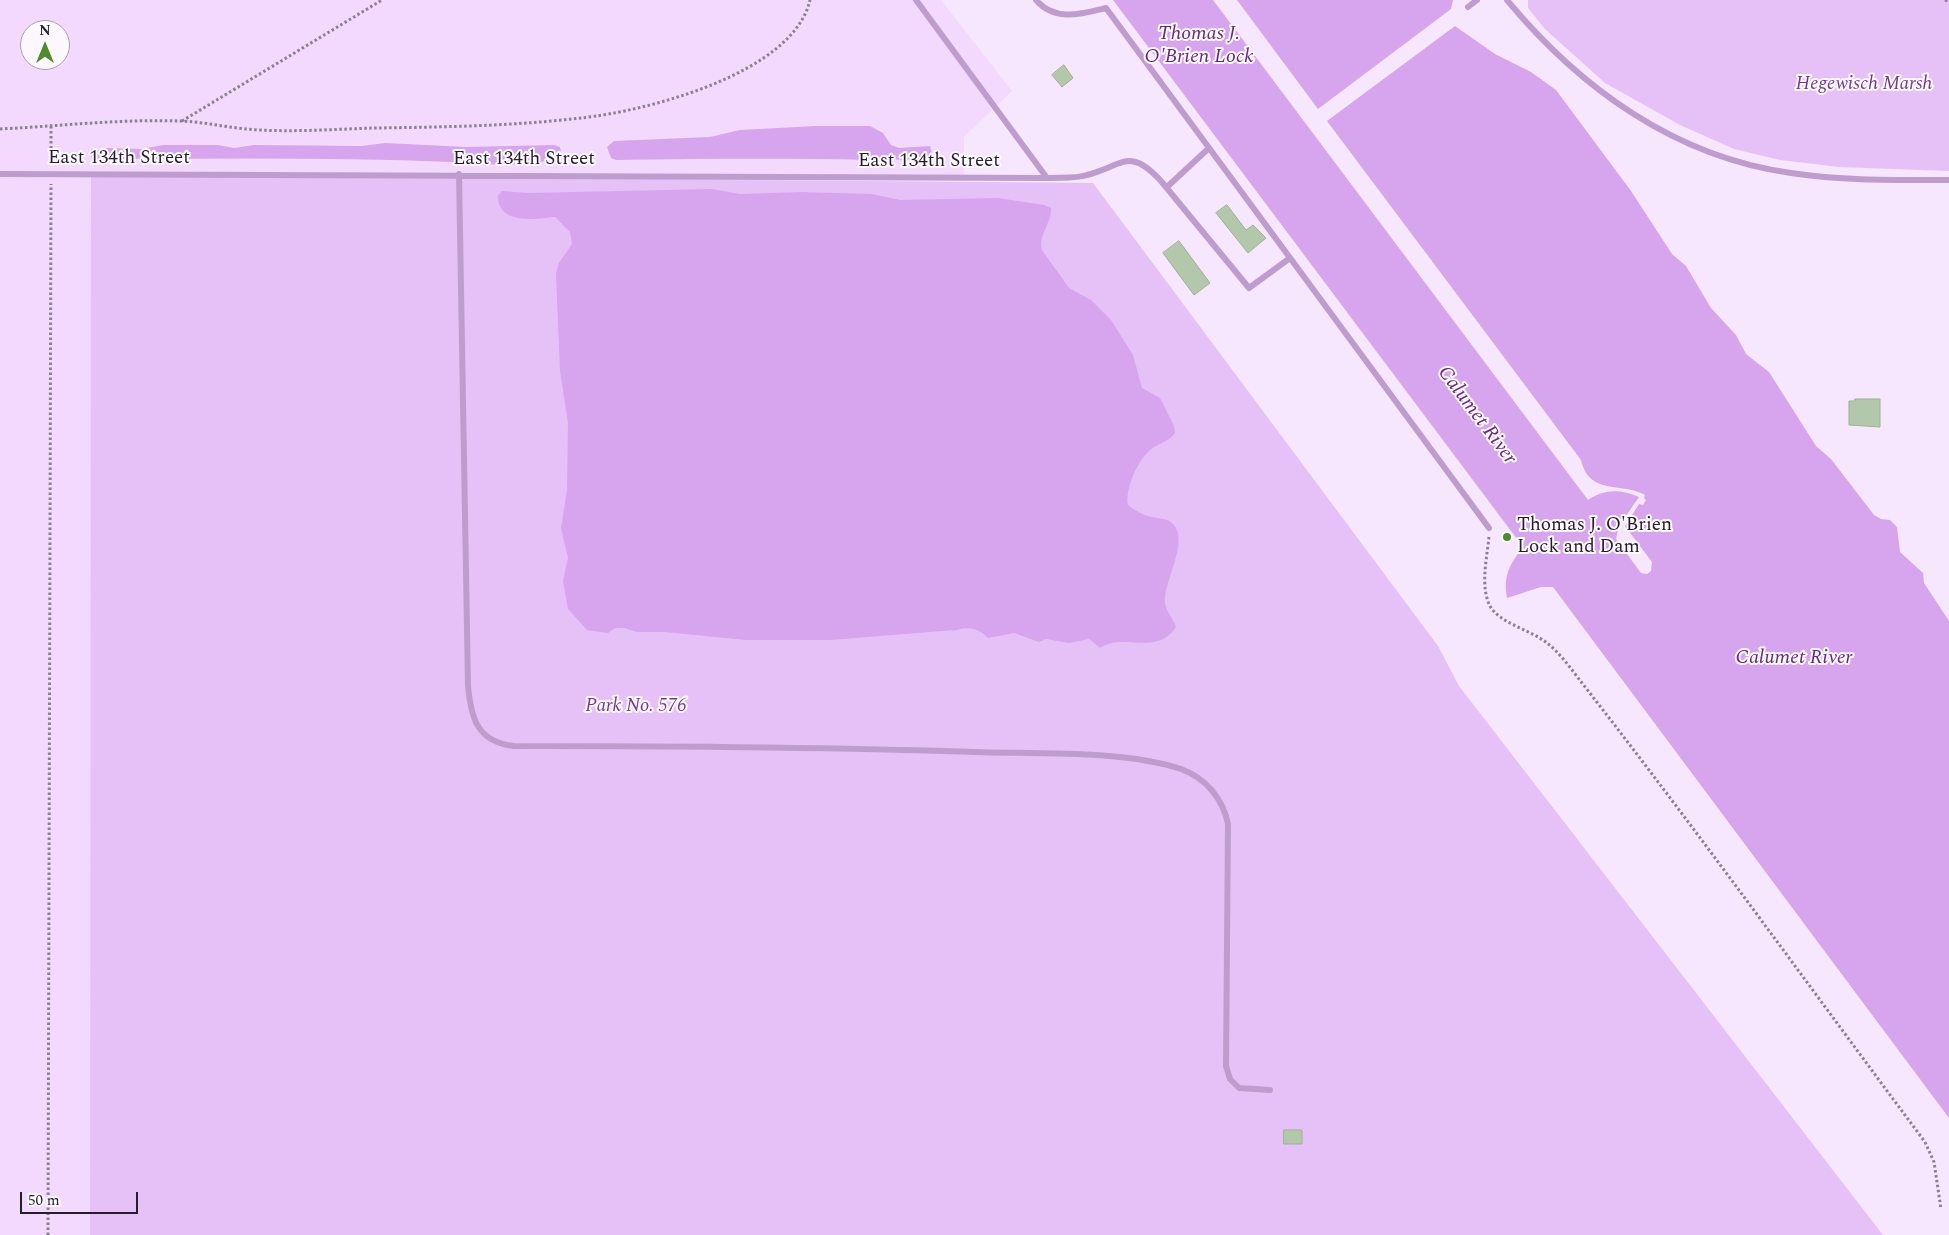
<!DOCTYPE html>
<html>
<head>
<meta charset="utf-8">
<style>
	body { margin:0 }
	#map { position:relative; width:1949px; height:1235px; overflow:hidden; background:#f6e6fe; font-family:Spectral,serif }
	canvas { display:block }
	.north { position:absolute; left:20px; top:20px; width:50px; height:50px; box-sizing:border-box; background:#fcf8fe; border:1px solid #a6a1a9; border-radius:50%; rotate:0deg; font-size:14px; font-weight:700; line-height:20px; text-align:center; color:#251e29 }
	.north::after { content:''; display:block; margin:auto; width:18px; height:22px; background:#4d8b2b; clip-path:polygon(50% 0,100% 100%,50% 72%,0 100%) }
	.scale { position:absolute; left:20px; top:1192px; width:118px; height:22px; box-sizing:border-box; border:2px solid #251e29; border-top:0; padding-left:6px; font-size:15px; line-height:18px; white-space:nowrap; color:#251e29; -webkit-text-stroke:4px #fcf8fe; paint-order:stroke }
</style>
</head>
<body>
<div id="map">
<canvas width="1949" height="1235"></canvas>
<div class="north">N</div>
<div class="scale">50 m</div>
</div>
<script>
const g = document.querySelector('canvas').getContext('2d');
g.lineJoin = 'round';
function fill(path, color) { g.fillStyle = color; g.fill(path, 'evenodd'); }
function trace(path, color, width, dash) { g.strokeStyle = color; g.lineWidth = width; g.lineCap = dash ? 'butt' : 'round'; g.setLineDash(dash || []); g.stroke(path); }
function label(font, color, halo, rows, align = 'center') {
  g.font = font + ' Spectral,serif'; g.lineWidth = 4; g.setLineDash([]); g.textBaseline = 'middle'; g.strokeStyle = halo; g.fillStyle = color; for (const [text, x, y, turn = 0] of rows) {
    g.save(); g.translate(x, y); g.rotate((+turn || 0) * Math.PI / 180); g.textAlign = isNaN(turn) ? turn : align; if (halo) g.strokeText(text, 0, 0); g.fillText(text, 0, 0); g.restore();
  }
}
const built = new Path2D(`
	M 0,0 L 941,0 L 1012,91 L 964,137 L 964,177 L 91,174 L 91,1235 L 0,1235 ZM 30,30 L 60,30 L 60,60 L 30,60 Z`);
const green = new Path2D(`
	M 1528,0 L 1949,0 L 1949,171 L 1839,167 L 1780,160 L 1734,149 L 1680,125 L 1605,83 L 1545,29 L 1528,8 Z
	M 91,174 L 1093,183 L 1438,646 L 1459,686 L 1883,1235 L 90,1235 Z`);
const water = new Path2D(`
	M 1113,0 L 1213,0 L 1588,500 C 1605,489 1620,489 1639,497 L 1619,526 L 1616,539 L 1641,573 L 1647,574 L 1651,571 L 1652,562 L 1625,526 L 1639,504 L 1643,505 L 1646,500 L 1644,498 L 1645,495 C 1623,482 1589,496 1581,460 L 1327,121 L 1455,26 L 1495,54 L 1531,72 L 1556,90 L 1631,191 L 1672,254 L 1686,266 L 1711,308 L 1736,335 L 1746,354 L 1769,372 L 1816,446 L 1831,459 L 1874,515 L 1881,519 L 1890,520 L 1897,527 L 1900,552 L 1923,573 L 1924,583 L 1949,621 L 1949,1118 L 1553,587 L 1541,587 L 1507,598 C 1503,575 1510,564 1523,547 Z
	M 1237,0 L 1453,0 L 1451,9 L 1318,109 Z
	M 816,126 L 870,126 L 883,133 L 891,145 L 899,148 L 930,146 L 933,157 L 930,160 C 910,159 889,160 869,160 C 784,158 700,159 616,160 L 611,158 L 607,147 L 614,141 L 710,137 L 740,130 Z
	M 385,143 L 466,147 L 554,145 L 560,147 L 561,152 C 550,171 474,163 452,162 C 333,157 214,159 96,159 L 91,157 L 90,152 L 106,148 L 141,149 L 163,145 L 218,145 L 234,148 L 254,145 L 362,146 Z
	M 712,189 L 740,194 L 801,192 L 872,194 L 900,200 L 998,198 L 1044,205 L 1051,208 C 1052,223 1038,234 1042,250 L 1069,288 L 1091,300 L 1111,320 L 1133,355 L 1142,388 L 1160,398 L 1174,426 L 1175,433 C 1168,443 1157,443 1149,451 C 1137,462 1125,489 1128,505 C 1133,509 1141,514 1148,516 C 1156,519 1167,517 1173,524 C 1190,541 1163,582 1165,603 C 1167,613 1173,618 1176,627 C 1156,657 1123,632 1100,648 L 1089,639 L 1069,643 L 1046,639 L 1039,642 L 1014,633 L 988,638 C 977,626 963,626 949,633 L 954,630 L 831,640 L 745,640 L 665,632 L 637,632 L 624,628 L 615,628 L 608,633 L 587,630 L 568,609 L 563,581 L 568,558 L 561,528 L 567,490 L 568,423 L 560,371 L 556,273 L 559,263 L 572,244 L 570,232 L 555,217 C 535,219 498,225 498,196 L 502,191 L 528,193 Z`);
const building = new Path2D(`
	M 1064,65 L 1073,78 L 1062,87 L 1052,75 Z
	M 1227,205 L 1246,230 L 1253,225 L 1266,238 L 1248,253 L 1216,213 Z
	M 1179,241 L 1210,283 L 1194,295 L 1163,253 Z
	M 1855,399 L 1880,399 L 1880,427 L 1849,425 L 1849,401 L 1855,401 Z
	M 1284,1130 L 1302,1130 L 1302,1144 L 1284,1144 Z`);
const path = new Path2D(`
	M 1945,0 L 1949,2
	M 182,121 L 382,0
	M 51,126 L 51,166
	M 0,129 C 60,126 120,119 180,121 C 207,122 233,129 260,130 C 299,132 338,129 376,128 C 444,127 513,126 581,118 C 646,111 793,74 810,0
	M 1489,537 C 1487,557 1480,587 1490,606 C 1499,623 1531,630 1547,643 C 1560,653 1572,670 1582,683 C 1700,834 1811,989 1925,1142 L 1934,1162 L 1941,1209
	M 48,1235 L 51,184`);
const lane = new Path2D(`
	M 916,0 L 1047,178
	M 1036,0 C 1055,22 1081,14 1106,8 L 1489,528
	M 1507,0 C 1580,88 1675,157 1791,173 C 1843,181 1896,180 1949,180
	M 1468,7 L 1477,0
	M 0,174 L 1047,178 C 1060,177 1075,179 1087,175 C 1123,166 1129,146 1161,181 L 1249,288 L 1290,258
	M 459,174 L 468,686 C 471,718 477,742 514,746 C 668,746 821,747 975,752 C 1036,754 1124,750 1181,769 C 1206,778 1223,799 1228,824 L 1226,1066 L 1230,1079 L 1239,1088 L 1270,1090
	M 1167,187 L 1209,148`);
const markers = [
	[1507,537,5,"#4d8b2b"]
];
const parkNames = [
	["Hegewisch Marsh",1864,85],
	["Park No. 576",636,707]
];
const streetNames = [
	["East 134th Street",119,159],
	["East 134th Street",524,160],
	["East 134th Street",929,162]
];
const poiNames = [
	["Thomas J. O'Brien",1517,526],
	["Lock and Dam",1517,548]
];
const waterNames = [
	["Thomas J.",1199,35],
	["O'Brien Lock",1199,58],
	["Calumet River",1476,416,53],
	["Calumet River",1794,659]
];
fill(built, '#f2d9fd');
fill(green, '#e6c1f8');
fill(water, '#d6a5ed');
fill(building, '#b3c7ab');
trace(building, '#9db195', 1);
trace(path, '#8b8091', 3, [2.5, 2.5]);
trace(lane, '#be9dce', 6);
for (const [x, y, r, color] of markers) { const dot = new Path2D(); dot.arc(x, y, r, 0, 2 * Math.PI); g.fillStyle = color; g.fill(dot); trace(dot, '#fcf8fe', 2); }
label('italic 19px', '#74398d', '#fcf8fe', parkNames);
label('19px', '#251e29', '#fcf8fe', streetNames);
label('19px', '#251e29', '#fcf8fe', poiNames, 'left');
label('italic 20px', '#64297c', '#fcf8fe', waterNames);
</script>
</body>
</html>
